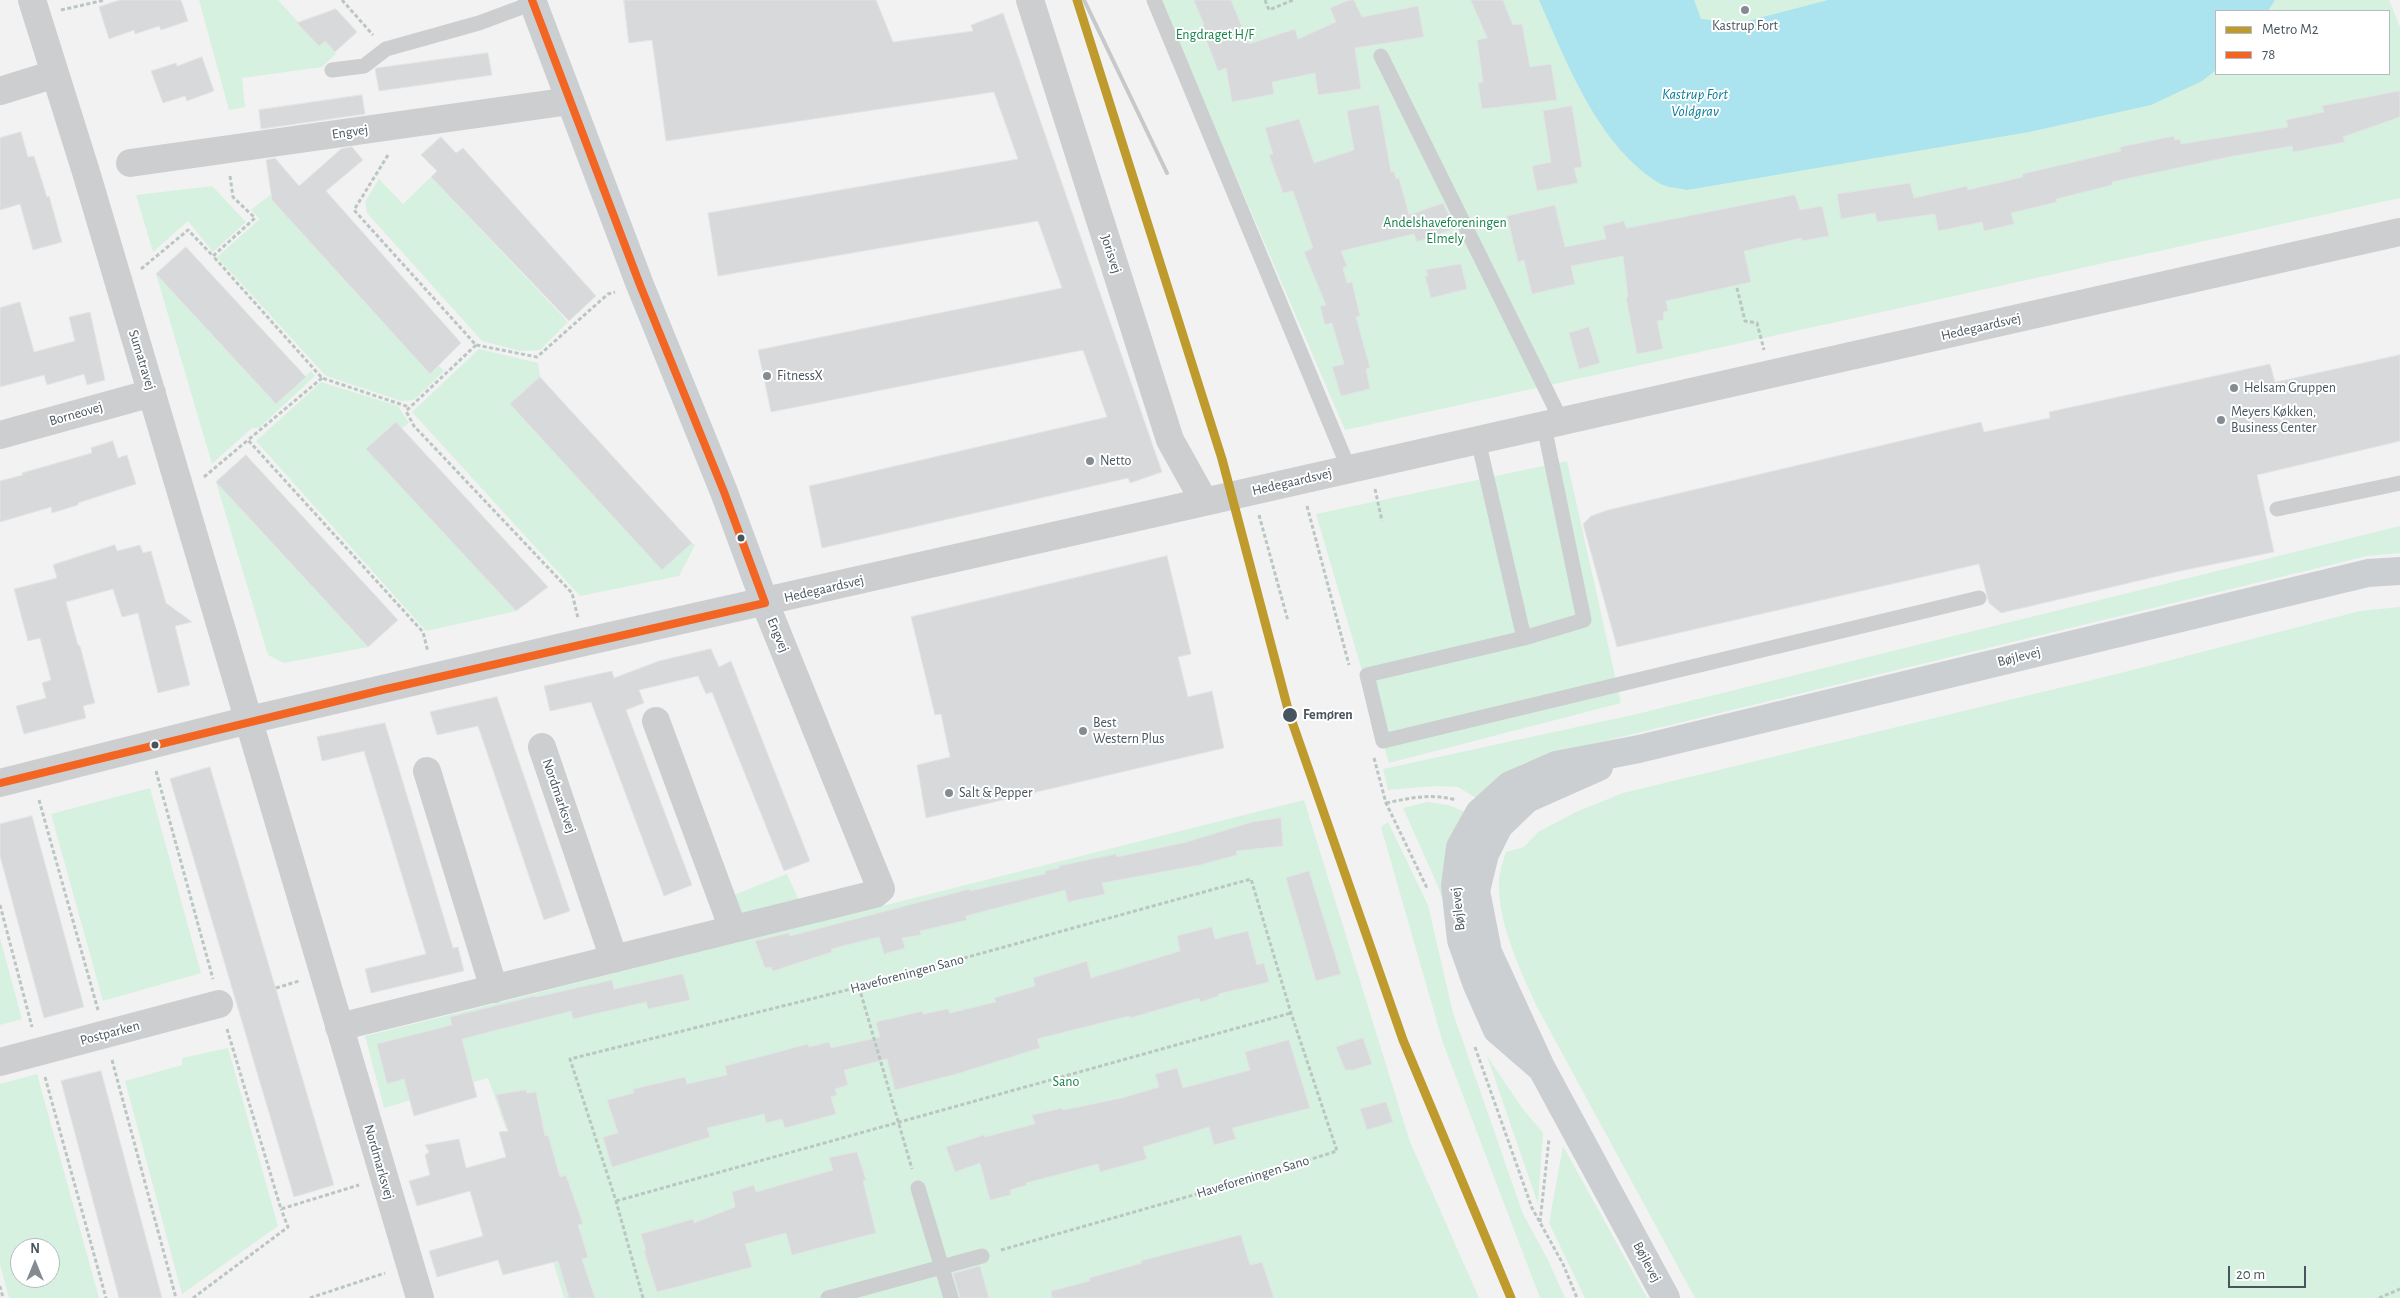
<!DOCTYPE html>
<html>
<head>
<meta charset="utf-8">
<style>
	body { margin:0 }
	#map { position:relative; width:2400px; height:1298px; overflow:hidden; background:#f2f2f2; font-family:"Alegreya Sans",sans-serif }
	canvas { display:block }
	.legend { position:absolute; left:2215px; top:10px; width:175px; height:65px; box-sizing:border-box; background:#fff; border:1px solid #b6bbbf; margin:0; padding:6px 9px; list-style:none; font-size:15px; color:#48555f }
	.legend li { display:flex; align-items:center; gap:10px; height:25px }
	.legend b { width:25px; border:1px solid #b6bbbf }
	.north { position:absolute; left:10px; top:1238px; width:50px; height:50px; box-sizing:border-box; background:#fff; border:1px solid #b6bbbf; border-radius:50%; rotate:0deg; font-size:14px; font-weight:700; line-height:20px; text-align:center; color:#48555f }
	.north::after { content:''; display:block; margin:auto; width:18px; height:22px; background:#848c92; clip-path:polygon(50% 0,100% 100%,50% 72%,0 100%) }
	.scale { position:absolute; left:2228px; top:1266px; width:78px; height:22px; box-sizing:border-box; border:2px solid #48555f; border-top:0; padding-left:6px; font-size:15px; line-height:18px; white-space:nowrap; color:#48555f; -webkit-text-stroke:4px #fff; paint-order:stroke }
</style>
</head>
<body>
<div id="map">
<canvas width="2400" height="1298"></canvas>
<ul class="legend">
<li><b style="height:6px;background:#be9b2c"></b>Metro M2</li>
<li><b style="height:6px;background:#f26522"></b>78</li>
</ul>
<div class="north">N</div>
<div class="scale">20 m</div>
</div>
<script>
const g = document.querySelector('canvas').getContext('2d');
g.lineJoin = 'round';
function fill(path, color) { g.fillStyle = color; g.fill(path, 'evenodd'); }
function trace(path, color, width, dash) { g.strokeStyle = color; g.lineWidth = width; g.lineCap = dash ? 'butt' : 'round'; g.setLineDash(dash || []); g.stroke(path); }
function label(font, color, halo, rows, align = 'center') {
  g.font = font + ' "Alegreya Sans",sans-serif'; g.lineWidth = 4; g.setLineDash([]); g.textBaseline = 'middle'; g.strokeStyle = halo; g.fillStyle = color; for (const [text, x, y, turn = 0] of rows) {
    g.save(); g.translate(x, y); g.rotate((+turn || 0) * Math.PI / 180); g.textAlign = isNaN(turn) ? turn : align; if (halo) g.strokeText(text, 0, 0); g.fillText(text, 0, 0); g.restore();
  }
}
const green = new Path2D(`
	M 199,0 L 278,0 L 319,45 L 325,41 L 336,54 L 322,67 L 242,78 L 245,107 L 229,110 Z
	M 1160,0 L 2389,0 L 2400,27 L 2400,198 L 1345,430 ZM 2216,11 L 2389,11 L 2389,74 L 2216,74 Z
	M 431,177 L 568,322 L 540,350 L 520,351 L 482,341 L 367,213 L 365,202 L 379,179 L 403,204 Z
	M 212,186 L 246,222 L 213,252 L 188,221 L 153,252 L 136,195 Z
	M 270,195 L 294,218 L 291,221 L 430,374 L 439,366 L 444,371 L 414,400 L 401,401 L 326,376 L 217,257 L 260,219 L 251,210 Z
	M 156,274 L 276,404 L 311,371 L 315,376 L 259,428 L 252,428 L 212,464 Z
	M 479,349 L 538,363 L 540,377 L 511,404 L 663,569 L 692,543 L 695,545 L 679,576 L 580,596 L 412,412 Z
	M 321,382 L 398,406 L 409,423 L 402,428 L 395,422 L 367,449 L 516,611 L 426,631 L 256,441 Z
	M 1567,461 L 1621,703 L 1389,763 L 1316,514 Z
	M 216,482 L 368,647 L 284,663 L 268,655 Z
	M 2400,526 L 2400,553 L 2367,556 L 1596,743 L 1524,763 L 1497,778 L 1476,798 L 1458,787 L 1434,786 L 1388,790 L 1383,769 L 1637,714 Z
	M 2400,607 L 2400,1298 L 1695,1298 L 1537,1007 C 1521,972 1500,928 1499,889 C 1498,876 1502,864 1506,852 L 1524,847 L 1538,832 L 1576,812 L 1623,793 L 2117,674 L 2360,611 Z
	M 150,788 L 201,973 L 103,1001 L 51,814 Z
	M 1304,800 L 1410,1142 L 1479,1298 L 564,1298 L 514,1128 L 506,1129 L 488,1078 L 384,1108 L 365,1036 Z
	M 1427,802 L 1448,805 L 1468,813 L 1447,912 L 1437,884 L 1403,808 Z
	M 1388,822 L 1428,905 L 1453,1013 L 1523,1214 L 1548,1260 L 1565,1298 L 1540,1298 L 1443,1043 L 1381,827 Z
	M 787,874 L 799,900 L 737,914 L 731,896 Z
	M 0,938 L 22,1019 L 0,1025 Z
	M 228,1048 L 278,1226 L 182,1294 L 125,1081 L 182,1065 L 182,1058 Z
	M 1487,1056 L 1522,1108 L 1543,1133 L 1538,1204 Z
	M 37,1074 L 99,1298 L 9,1298 L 0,1264 L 0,1084 ZM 20,1248 L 50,1248 L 50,1278 L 20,1278 Z
	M 1563,1146 L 1647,1298 L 1585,1298 L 1549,1223 Z`);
const water = new Path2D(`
	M 1539,0 L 1694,0 L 1701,19 L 1740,23 L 1828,0 L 2275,0 L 2268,11 L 2216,11 L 2216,70 L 2202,81 L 2151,105 L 2029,132 L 1687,190 C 1679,188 1668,188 1661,184 C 1599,148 1567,63 1539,0 Z`);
const building = new Path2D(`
	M 120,0 L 181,0 L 188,21 L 161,30 L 159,26 L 135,34 L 134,30 L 109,39 L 99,7 Z
	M 624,0 L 876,0 L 893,42 L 973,31 L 971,25 L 1003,13 L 1162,472 L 1130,483 L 1128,478 L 822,548 L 809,486 L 1107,417 L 1083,350 L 771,412 L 758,350 L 1062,288 L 1038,221 L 718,276 L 708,213 L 1018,159 L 994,92 L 666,141 L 652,40 L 629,43 Z
	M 1194,0 L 1231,0 L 1249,44 L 1295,29 L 1298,39 L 1336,22 L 1330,8 L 1349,0 L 1354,0 L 1362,17 L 1418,6 L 1424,37 L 1355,48 L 1361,89 L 1318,95 L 1315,73 L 1272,82 L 1274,94 L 1232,102 L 1226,68 L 1218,71 L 1201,26 L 1204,25 Z
	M 1471,0 L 1503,0 L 1513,25 L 1522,24 L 1530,67 L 1551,64 L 1557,100 L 1482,109 L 1478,83 L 1483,82 L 1477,40 L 1487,38 Z
	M 336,9 L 357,32 L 335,52 L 325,41 L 319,46 L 297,23 Z
	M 488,53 L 492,75 L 379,91 L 375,69 L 377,68 Z
	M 202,57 L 214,91 L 187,101 L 185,96 L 163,103 L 151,71 L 176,63 L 177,66 Z
	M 2400,91 L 2400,117 L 2343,137 L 2345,142 L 2293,152 L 2292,146 L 2228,157 L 2112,182 L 2112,185 L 2056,199 L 2057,202 L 2011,213 L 2014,224 L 1984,231 L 1982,222 L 1938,231 L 1935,214 L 1877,222 L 1875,213 L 1841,219 L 1837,194 L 1910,183 L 1914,198 L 1967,186 L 1968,190 L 2023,177 L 2022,174 L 2121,151 L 2120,147 L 2174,136 L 2175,140 L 2180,139 L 2181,144 L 2288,127 L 2286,120 L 2324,112 L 2322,106 Z
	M 362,95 L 365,114 L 261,129 L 259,110 Z
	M 1379,105 L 1391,172 L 1394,171 L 1396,179 L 1399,178 L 1409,215 L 1443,203 L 1455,228 L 1417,242 L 1414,234 L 1341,251 L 1347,266 L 1343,268 L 1347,283 L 1352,282 L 1360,316 L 1356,317 L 1370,368 L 1366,369 L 1370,389 L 1341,396 L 1332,367 L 1344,364 L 1332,323 L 1325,325 L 1320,306 L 1326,305 L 1304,252 L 1313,248 L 1293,191 L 1283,193 L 1269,155 L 1273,154 L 1265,128 L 1299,119 L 1314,163 L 1354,150 L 1347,111 Z
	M 1572,106 L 1582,167 L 1574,168 L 1578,183 L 1537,191 L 1532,166 L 1551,162 L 1543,111 Z
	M 21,132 L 28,157 L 34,156 L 47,197 L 49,196 L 62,242 L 33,250 L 20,204 L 0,210 L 0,138 Z
	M 441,137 L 456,153 L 463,148 L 596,296 L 569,321 L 431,177 L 437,171 L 421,155 Z
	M 352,147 L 363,160 L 326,191 L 461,343 L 430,374 L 272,200 L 266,160 L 275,158 L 299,186 L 341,149 Z
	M 1795,195 L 1800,210 L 1822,206 L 1829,236 L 1802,241 L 1801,238 L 1744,251 L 1751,282 L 1666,301 L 1668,311 L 1663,312 L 1664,320 L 1657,321 L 1663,349 L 1637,354 L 1626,298 L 1628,297 L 1623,256 L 1571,266 L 1575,284 L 1532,294 L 1524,260 L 1518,262 L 1507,216 L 1555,205 L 1565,247 L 1606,239 L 1603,226 L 1624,221 L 1626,228 Z
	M 186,247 L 306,377 L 276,404 L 156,274 Z
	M 1461,264 L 1467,289 L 1431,298 L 1425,276 L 1428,276 L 1426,270 Z
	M 20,302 L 34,352 L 75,341 L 69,317 L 90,312 L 105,380 L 87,385 L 84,374 L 47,385 L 44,375 L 0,387 L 0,308 Z
	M 1589,327 L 1600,363 L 1579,369 L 1569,333 Z
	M 2400,355 L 2400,441 L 2257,475 L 2274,552 L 2180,571 L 2001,613 L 1989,603 L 1979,564 L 1617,647 L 1583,524 L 1591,516 L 1608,510 L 1981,422 L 1984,432 L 2050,418 L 2049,412 L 2270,364 L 2275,382 Z
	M 540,377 L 692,543 L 662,570 L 510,404 Z
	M 396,422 L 548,587 L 516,611 L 366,449 Z
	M 113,441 L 118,458 L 127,455 L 136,484 L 78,503 L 78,505 L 52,513 L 51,507 L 0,522 L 0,481 L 23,475 L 22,473 L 92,453 L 91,448 Z
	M 246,455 L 398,620 L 368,647 L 216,482 Z
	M 115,545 L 117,551 L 140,545 L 143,553 L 151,551 L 166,603 L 192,622 L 175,626 L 190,685 L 158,693 L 138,613 L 122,617 L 113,589 L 66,602 L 78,645 L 80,646 L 95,703 L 83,706 L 86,718 L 24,734 L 16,706 L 46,698 L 42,683 L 51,680 L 40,638 L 28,641 L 14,589 L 57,578 L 53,565 Z
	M 1167,556 L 1191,654 L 1178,657 L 1188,697 L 1212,691 L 1224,748 L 926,818 L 917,765 L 950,757 L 941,714 L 935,715 L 911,617 Z
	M 711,649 L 719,667 L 731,661 L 810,861 L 784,871 L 712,692 L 706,694 L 698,676 L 639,690 L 644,703 L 626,710 L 692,885 L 664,896 L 591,702 L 550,711 L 544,686 L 612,671 L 614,678 L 659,661 Z
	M 497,697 L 570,911 L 544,920 L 478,726 L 437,735 L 430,712 Z
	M 385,723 L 453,948 L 458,947 L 464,971 L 371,993 L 365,969 L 426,954 L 364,751 L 322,761 L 317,737 Z
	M 210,767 L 334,1185 L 294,1197 L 170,779 Z
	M 32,816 L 84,1007 L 44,1018 L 0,856 L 0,824 Z
	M 1281,818 L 1283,846 L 1236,851 L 1237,855 L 1200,865 L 1102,883 L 1105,894 L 1068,902 L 1065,890 L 966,916 L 967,920 L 920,931 L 921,935 L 902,938 L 905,948 L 884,954 L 879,937 L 831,949 L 832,952 L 773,971 L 771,967 L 765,968 L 755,941 L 789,933 L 790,936 L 970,889 L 970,891 L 1045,874 L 1045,871 L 1059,868 L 1059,866 L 1116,854 L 1117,857 L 1187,842 L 1252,822 Z
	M 1309,871 L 1341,974 L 1316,981 L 1286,878 Z
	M 1212,927 L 1215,939 L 1248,931 L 1257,965 L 1264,963 L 1269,982 L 1218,994 L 1219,996 L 1200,1002 L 1199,998 L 1130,1018 L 1129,1016 L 1037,1039 L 1040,1048 L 960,1073 L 895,1090 L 887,1059 L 844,1070 L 848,1085 L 835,1089 L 837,1095 L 831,1097 L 836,1114 L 785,1128 L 782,1119 L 766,1123 L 764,1114 L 707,1128 L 710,1137 L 612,1167 L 603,1137 L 618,1133 L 607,1100 L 634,1093 L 633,1089 L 685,1077 L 687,1084 L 727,1075 L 725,1066 L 808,1044 L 809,1047 L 829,1042 L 831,1048 L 880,1037 L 876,1022 L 923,1011 L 923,1014 L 948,1009 L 950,1013 L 996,1002 L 994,998 L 1035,986 L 1033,978 L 1087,961 L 1091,978 L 1180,951 L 1177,936 Z
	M 683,974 L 690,1000 L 648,1009 L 646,1002 L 573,1019 L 571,1011 L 462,1039 L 477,1097 L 414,1116 L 404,1079 L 387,1084 L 377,1044 L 452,1025 L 450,1017 L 535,996 L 536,997 L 612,980 L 614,989 Z
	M 1363,1038 L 1372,1064 L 1353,1070 L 1345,1070 L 1336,1047 Z
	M 1289,1040 L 1310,1108 L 1232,1128 L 1236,1139 L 1214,1145 L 1209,1127 L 1143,1147 L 1147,1159 L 1100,1172 L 1098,1164 L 1026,1183 L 1027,1185 L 1010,1190 L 1011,1195 L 990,1200 L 980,1163 L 955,1172 L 946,1147 L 984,1135 L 985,1137 L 1035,1124 L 1032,1115 L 1062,1108 L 1063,1110 L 1122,1098 L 1159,1087 L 1155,1074 L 1177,1068 L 1183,1088 L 1250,1070 L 1245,1052 Z
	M 101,1071 L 162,1298 L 119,1298 L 61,1081 Z
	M 526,1090 L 527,1093 L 536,1092 L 545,1136 L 548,1135 L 560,1177 L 566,1175 L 583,1224 L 578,1225 L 588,1257 L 582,1259 L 595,1298 L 569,1298 L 558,1261 L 503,1275 L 498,1260 L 437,1277 L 429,1251 L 483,1236 L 470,1191 L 417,1206 L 409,1181 L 430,1175 L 425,1155 L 429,1152 L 425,1145 L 459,1139 L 466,1168 L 506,1157 L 499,1132 L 508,1131 L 496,1095 Z
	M 1386,1102 L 1393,1122 L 1367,1130 L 1360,1109 Z
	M 857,1152 L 866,1180 L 863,1181 L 876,1233 L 792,1255 L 786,1233 L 745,1244 L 752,1267 L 657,1292 L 644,1251 L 646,1251 L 641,1234 L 693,1219 L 694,1223 L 735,1207 L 732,1192 L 754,1185 L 756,1192 L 833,1170 L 829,1158 Z
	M 1241,1235 L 1250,1265 L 1262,1262 L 1274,1298 L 1052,1298 L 1051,1291 L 1090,1281 L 1089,1278 L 1142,1263 L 1141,1261 Z
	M 980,1266 L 989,1298 L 960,1298 L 953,1274 Z`);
const path = new Path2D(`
	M 342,0 L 373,35
	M 1265,0 L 1269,10 L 1293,0
	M 61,10 L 105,0
	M 388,155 L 354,210 L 476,345 L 537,357 L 608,294 L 615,292
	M 230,176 L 233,197 L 255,218 L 213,256 L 322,378 L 409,407
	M 141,269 L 188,230 L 213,256
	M 1737,288 L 1745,321 L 1757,323 L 1764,350
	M 476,345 L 406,411 L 414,426 L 572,593 L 578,618
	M 322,378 L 248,440 L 423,632 L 428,652
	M 204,477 L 248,440
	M 1375,489 L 1382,521
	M 1307,506 L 1349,665
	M 1259,515 L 1288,621
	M 1374,758 L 1386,803 L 1427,888
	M 156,771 L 213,979
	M 39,800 L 98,1010
	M 1386,803 C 1410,798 1431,793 1456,800
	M 0,905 L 32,1027
	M 859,987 L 912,1169
	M 276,988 L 299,981
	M 227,1029 L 281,1209 L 359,1185
	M 1475,1047 L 1532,1208 L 1563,1264 L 1577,1298
	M 112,1060 L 176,1298
	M 45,1077 L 106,1298
	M 616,1201 L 1291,1013
	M 1540,1222 L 1549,1139
	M 0,1286 L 3,1298
	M 193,1298 L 288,1227 L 281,1209
	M 310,1298 L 385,1273
	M 643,1298 L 616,1201 L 570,1059 L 859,987 L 1251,879 L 1291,1013 L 1337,1151 L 1239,1182 L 1001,1250
	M 2379,1298 L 2400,1289`);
const lane = new Path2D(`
	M 1154,0 L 1349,469
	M 1381,56 L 1562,422
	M 332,70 L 364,66 L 386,49 L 479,23 L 533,3
	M 1478,440 L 1524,638 L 1584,620 L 1544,426
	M 2277,509 L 2400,483
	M 1524,638 L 1367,675 L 1383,741 L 1979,598
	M 918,1188 L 951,1298
	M 828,1298 L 982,1256`);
const street = new Path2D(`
	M 32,0 L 86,172 L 420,1298
	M 1030,0 L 1170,440 L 1204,501
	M 0,91 L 55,74
	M 130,163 L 570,101
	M 0,435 L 152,393
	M 656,721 L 733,929
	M 542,747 L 614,959
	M 427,771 L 494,989
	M 0,783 L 249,720 L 584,642 L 2400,232
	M 339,1027 L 875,894 L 881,889 L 765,603
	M 0,1062 L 219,1004`);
const secondary = new Path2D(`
	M 532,0 L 640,285 L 724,492 L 765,603
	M 1599,767 L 1527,799 L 1499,826 L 1485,854 L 1476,891 L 1488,952 L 1542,1069 L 1666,1298
	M 1542,1069 L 1497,1030 L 1477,985 L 1461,940 L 1455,886 L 1460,847 L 1479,813 L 1510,785 L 1556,765 L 1639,749 L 2368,573 L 2400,571`);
const rail = new Path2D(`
	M 1084,0 L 1167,173`);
const bus1 = new Path2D(`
	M 0,783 L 382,690 L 765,603 L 724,492 L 640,285 L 532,0`);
const metro1 = new Path2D(`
	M 1077,0 L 1222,459 L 1289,713 L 1403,1040 L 1511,1298`);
const markers = [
	[1745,10,5,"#848c92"],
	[767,376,5,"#848c92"],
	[2234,388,5,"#848c92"],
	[2221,420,5,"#848c92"],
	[1090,461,5,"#848c92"],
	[741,538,4.5,"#48555f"],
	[1290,715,8,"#48555f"],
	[1083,731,5,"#848c92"],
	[155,745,4.5,"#48555f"],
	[949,793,5,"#848c92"]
];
const poiNames = [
	["Kastrup Fort",1745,26,"center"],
	["FitnessX",777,376],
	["Helsam Gruppen",2244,388],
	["Meyers Køkken,",2231,412],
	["Business Center",2231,428],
	["Netto",1100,461],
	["Best",1093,723],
	["Western Plus",1093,739],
	["Salt & Pepper",959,793]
];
const parkNames = [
	["Engdraget H/F",1215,35],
	["Andelshaveforeningen",1445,223],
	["Elmely",1445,239],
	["Sano",1066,1082]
];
const streetNames = [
	["Engvej",350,132,-8],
	["Jorisvej",1111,254,72],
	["Hedegaardsvej",1981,327,-13],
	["Sumatravej",142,360,73],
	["Borneovej",76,414,-16],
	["Hedegaardsvej",1292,482,-13],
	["Hedegaardsvej",824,589,-13],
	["Engvej",778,635,68],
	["Bøjlevej",2019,657,-14],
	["Nordmarksvej",559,796,71],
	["Bøjlevej",1458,909,-96],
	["Haveforeningen Sano",907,974,-15],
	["Postparken",110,1033,-15],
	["Nordmarksvej",379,1162,74],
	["Haveforeningen Sano",1253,1177,-17],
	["Bøjlevej",1647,1262,62]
];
const stopNames = [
	["Femøren",1303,715]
];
const waterNames = [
	["Kastrup Fort",1695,94],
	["Voldgrav",1695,111]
];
fill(green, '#d6f1e0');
fill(water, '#abe3ef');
fill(building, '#d8d9da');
trace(building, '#e3e4e5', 1);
trace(path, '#bac6c2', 3, [4, 2.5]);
trace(lane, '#ccced0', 15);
trace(street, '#ccced0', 28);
trace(secondary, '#cccfd2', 28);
trace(rail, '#c7c8ca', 4);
trace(bus1, '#f26522', 8);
trace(metro1, '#be9b2c', 9);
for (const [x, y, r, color] of markers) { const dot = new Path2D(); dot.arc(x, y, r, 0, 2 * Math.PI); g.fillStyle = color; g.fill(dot); trace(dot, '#fff', 2); }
label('14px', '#48555f', '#fff', poiNames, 'left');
label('14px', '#16844a', '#fff', parkNames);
label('14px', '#48555f', '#fff', streetNames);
label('bold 14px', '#48555f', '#fff', stopNames, 'left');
label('italic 15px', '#0a7e99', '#fff', waterNames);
</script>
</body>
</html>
